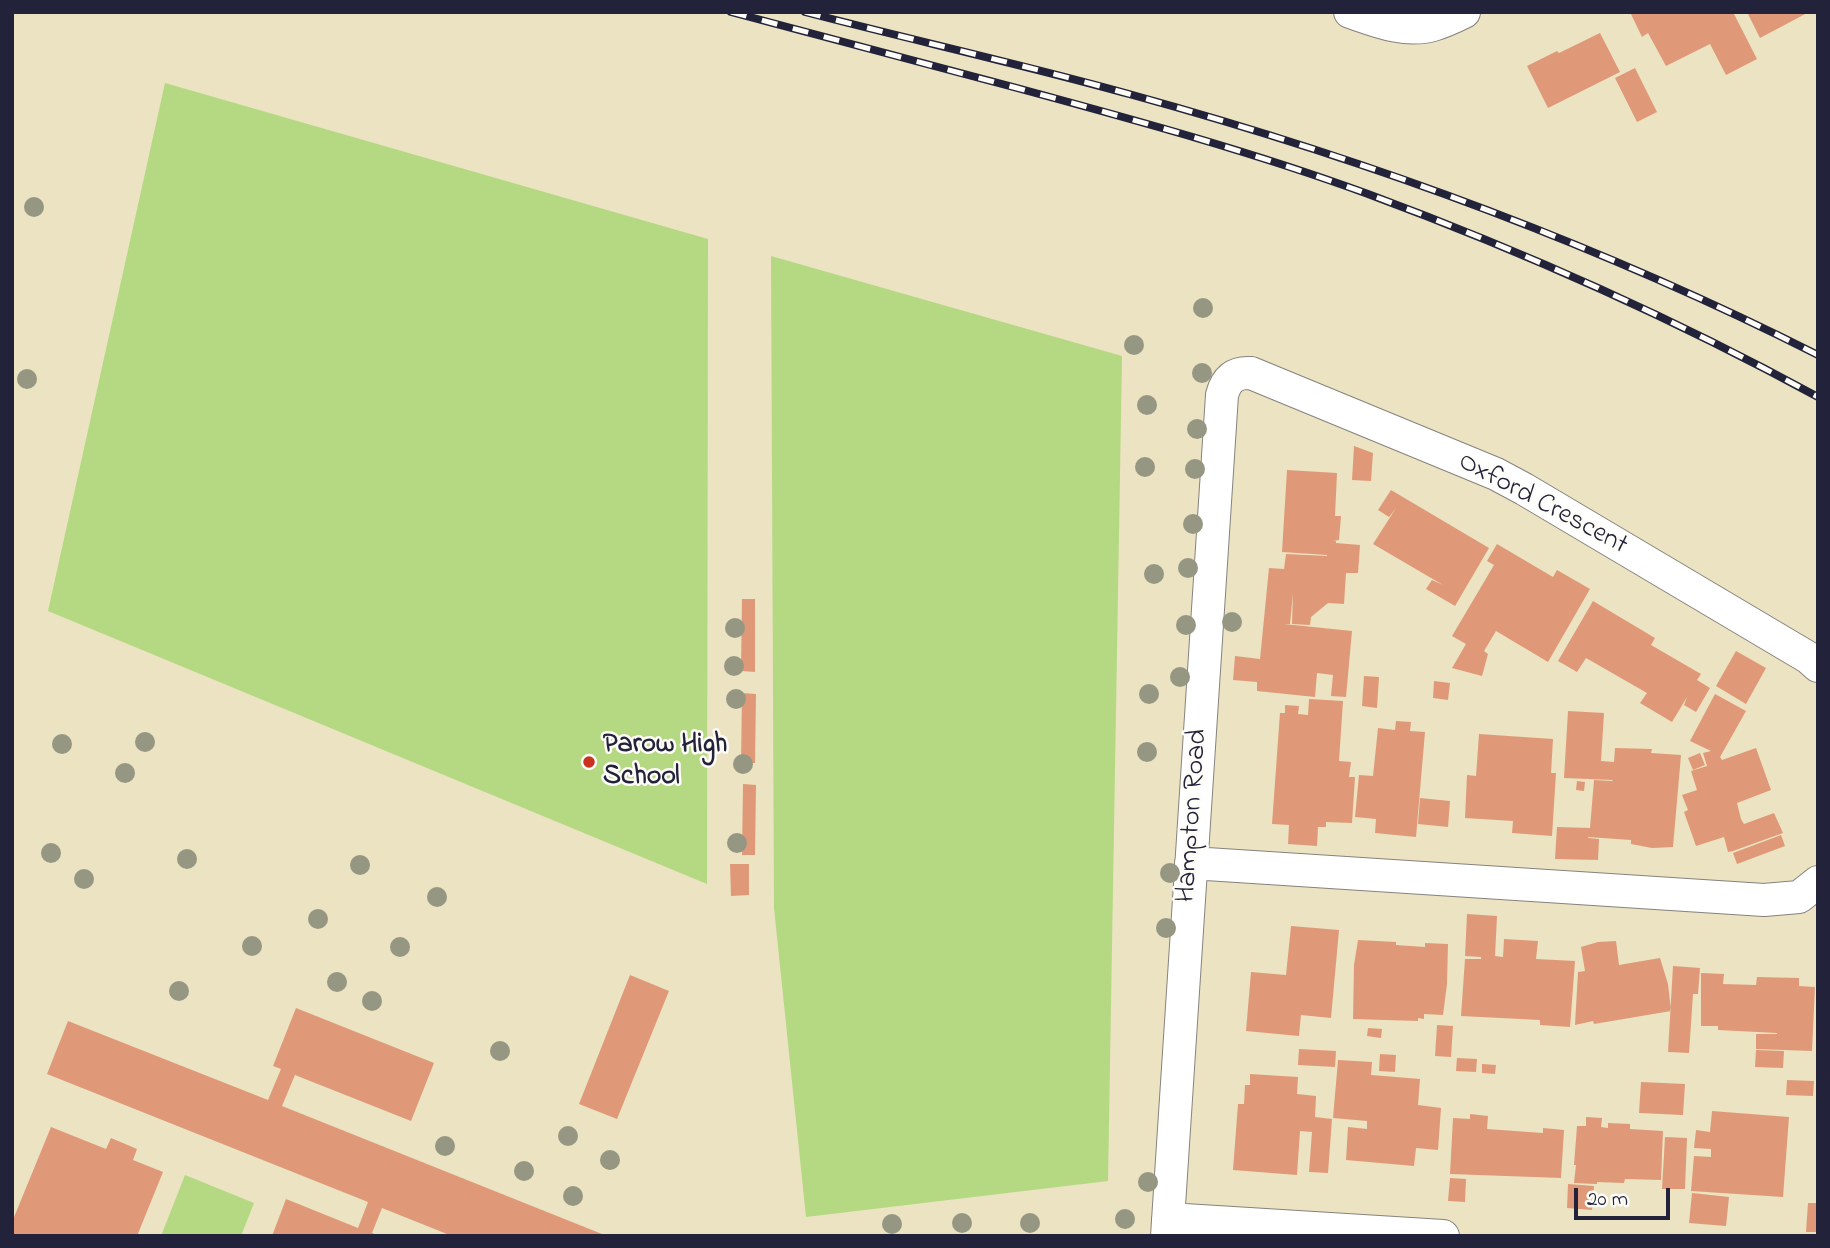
<!DOCTYPE html>
<html>
<head>
<meta charset="utf-8">
<style>
	body { margin:0 }
	#map { position:relative; width:1830px; height:1248px; overflow:hidden; background:#ebe3c1; font-family:"Indie Flower",sans-serif }
	canvas { display:block }
	.frame { position:absolute; inset:0; border:14px solid #22223b; pointer-events:none }
	.scale { position:absolute; left:1574px; top:1188px; width:96px; height:32px; box-sizing:border-box; border:4px solid #22223b; border-top:0; padding-left:9px; font-size:21px; line-height:24px; white-space:nowrap; color:#22223b; -webkit-text-stroke:5px #fdfcf7; paint-order:stroke }
</style>
</head>
<body>
<div id="map">
<canvas width="1830" height="1248"></canvas>
<div class="frame"></div>
<div class="scale">20 m</div>
</div>
<script>
const g = document.querySelector('canvas').getContext('2d');
g.lineJoin = 'round';
function fill(path, color) { g.fillStyle = color; g.fill(path, 'evenodd'); }
function trace(path, color, width, dash) { g.strokeStyle = color; g.lineWidth = width; g.lineCap = dash ? 'butt' : 'round'; g.setLineDash(dash || []); g.stroke(path); }
function label(font, color, halo, rows, align = 'center') {
  g.font = font + ' "Indie Flower",sans-serif'; g.lineWidth = 5; g.setLineDash([]); g.textBaseline = 'middle'; g.strokeStyle = halo; g.fillStyle = color; for (const [text, x, y, turn = 0] of rows) {
    g.save(); g.translate(x, y); g.rotate((+turn || 0) * Math.PI / 180); g.textAlign = isNaN(turn) ? turn : align; if (halo) g.strokeText(text, 0, 0); g.fillText(text, 0, 0); g.restore();
  }
}
const green = new Path2D(`
	M 165,83 L 708,239 L 707,884 L 48,611 Z
	M 771,256 L 1122,356 L 1108,1181 L 806,1217 L 774,908 Z
	M 185,1175 L 254,1203 L 241,1236 L 161,1236 Z`);
const building = new Path2D(`
	M 1630,12 L 1733,12 L 1757,59 L 1726,75 L 1710,44 L 1666,66 L 1648,33 L 1642,37 Z
	M 1747,12 L 1809,12 L 1760,38 Z
	M 1600,33 L 1620,72 L 1548,108 L 1527,66 L 1557,51 L 1559,53 Z
	M 1635,68 L 1657,112 L 1637,122 L 1615,78 Z
	M 1354,446 L 1373,453 L 1371,481 L 1352,480 Z
	M 1287,470 L 1337,473 L 1335,516 L 1341,516 L 1339,540 L 1333,541 L 1336,541 L 1336,543 L 1360,545 L 1358,573 L 1346,573 L 1344,604 L 1328,603 L 1311,617 L 1310,625 L 1292,624 L 1293,593 L 1290,624 L 1284,624 L 1352,631 L 1346,697 L 1331,696 L 1333,675 L 1317,673 L 1315,697 L 1257,691 L 1257,682 L 1233,680 L 1235,656 L 1260,659 L 1269,568 L 1284,569 L 1286,554 L 1327,556 L 1327,555 L 1282,552 Z
	M 1391,490 L 1489,548 L 1455,606 L 1426,589 L 1432,580 L 1443,585 L 1373,544 L 1396,508 L 1389,517 L 1378,510 Z
	M 1497,544 L 1553,577 L 1557,570 L 1590,589 L 1548,662 L 1496,631 L 1484,651 L 1488,654 L 1482,676 L 1452,668 L 1466,644 L 1452,636 L 1494,565 L 1487,561 Z
	M 742,599 L 755,599 L 755,672 L 741,671 Z
	M 1593,601 L 1655,638 L 1651,645 L 1701,674 L 1697,680 L 1710,688 L 1696,712 L 1684,705 L 1687,697 L 1672,722 L 1640,703 L 1647,693 L 1586,658 L 1577,672 L 1558,661 Z
	M 1736,651 L 1766,668 L 1746,704 L 1716,686 Z
	M 1364,676 L 1379,677 L 1377,708 L 1362,706 Z
	M 1434,681 L 1450,683 L 1448,700 L 1433,698 Z
	M 742,693 L 756,694 L 755,763 L 741,763 Z
	M 1715,694 L 1746,711 L 1720,757 L 1722,760 L 1756,748 L 1771,790 L 1737,803 L 1741,819 L 1744,824 L 1774,813 L 1783,833 L 1733,851 L 1728,852 L 1724,837 L 1696,846 L 1684,812 L 1688,810 L 1682,795 L 1697,790 L 1691,771 L 1707,766 L 1703,753 L 1711,751 L 1690,741 Z
	M 1309,699 L 1343,701 L 1339,761 L 1351,762 L 1349,777 L 1355,777 L 1352,823 L 1326,822 L 1326,827 L 1318,827 L 1317,846 L 1288,844 L 1289,825 L 1272,824 L 1280,713 L 1285,713 L 1285,705 L 1299,706 L 1298,714 L 1308,715 Z
	M 1568,711 L 1604,713 L 1601,761 L 1614,762 L 1615,748 L 1652,749 L 1651,753 L 1681,755 L 1673,847 L 1652,848 L 1631,844 L 1631,840 L 1588,837 L 1588,838 L 1599,839 L 1598,860 L 1555,859 L 1557,827 L 1590,828 L 1594,780 L 1612,781 L 1613,780 L 1564,778 Z
	M 1396,721 L 1411,722 L 1410,731 L 1425,732 L 1416,837 L 1375,833 L 1376,819 L 1355,817 L 1359,775 L 1373,776 L 1378,728 L 1395,730 Z
	M 1479,734 L 1553,739 L 1551,773 L 1556,773 L 1552,836 L 1512,833 L 1513,821 L 1465,818 L 1467,775 L 1476,776 Z
	M 1700,753 L 1705,765 L 1693,770 L 1688,758 Z
	M 1577,781 L 1585,782 L 1584,791 L 1576,790 Z
	M 743,784 L 756,785 L 755,855 L 742,855 Z
	M 1420,798 L 1450,801 L 1448,827 L 1418,824 Z
	M 1781,835 L 1785,846 L 1737,864 L 1733,853 Z
	M 730,864 L 749,864 L 749,895 L 731,896 Z
	M 1467,914 L 1497,916 L 1495,956 L 1503,957 L 1504,939 L 1538,941 L 1536,959 L 1575,961 L 1570,1027 L 1540,1025 L 1540,1020 L 1461,1016 L 1465,959 L 1481,959 L 1481,957 L 1465,956 Z
	M 1291,926 L 1339,930 L 1331,1018 L 1301,1015 L 1299,1036 L 1246,1031 L 1251,972 L 1286,975 Z
	M 1358,940 L 1396,942 L 1396,945 L 1425,947 L 1425,943 L 1448,944 L 1447,984 L 1443,1015 L 1424,1014 L 1424,1019 L 1418,1018 L 1418,1021 L 1353,1019 L 1354,965 Z
	M 1616,941 L 1619,965 L 1660,958 L 1668,984 L 1671,1011 L 1594,1024 L 1593,1021 L 1575,1025 L 1578,972 L 1585,971 L 1581,947 L 1598,942 Z
	M 1673,966 L 1700,968 L 1698,994 L 1693,994 L 1689,1053 L 1668,1052 Z
	M 1701,973 L 1724,974 L 1723,984 L 1756,985 L 1757,977 L 1799,978 L 1799,986 L 1815,987 L 1812,1051 L 1756,1049 L 1756,1034 L 1777,1034 L 1777,1033 L 1718,1030 L 1718,1026 L 1701,1026 Z
	M 630,975 L 669,991 L 617,1119 L 579,1104 Z
	M 296,1008 L 434,1063 L 411,1121 L 295,1075 L 282,1106 L 607,1236 L 452,1236 L 382,1208 L 372,1233 L 380,1236 L 272,1236 L 286,1199 L 358,1228 L 368,1202 L 47,1074 L 68,1021 L 268,1100 L 281,1069 L 273,1066 Z
	M 1437,1025 L 1453,1026 L 1451,1057 L 1435,1056 Z
	M 1368,1028 L 1382,1029 L 1381,1038 L 1367,1036 Z
	M 1299,1049 L 1336,1051 L 1335,1067 L 1298,1065 Z
	M 1756,1050 L 1784,1051 L 1783,1068 L 1755,1067 Z
	M 1380,1054 L 1396,1055 L 1395,1072 L 1379,1071 Z
	M 1457,1058 L 1477,1059 L 1476,1072 L 1456,1071 Z
	M 1338,1060 L 1372,1062 L 1371,1075 L 1420,1079 L 1418,1105 L 1441,1108 L 1438,1150 L 1416,1148 L 1414,1166 L 1346,1160 L 1348,1127 L 1367,1129 L 1367,1121 L 1333,1118 Z
	M 1482,1064 L 1496,1065 L 1495,1074 L 1482,1073 Z
	M 1250,1074 L 1298,1077 L 1297,1094 L 1316,1096 L 1315,1117 L 1332,1119 L 1328,1173 L 1309,1172 L 1312,1132 L 1300,1131 L 1297,1175 L 1233,1170 L 1238,1104 L 1244,1104 L 1245,1085 L 1250,1085 Z
	M 1787,1080 L 1814,1081 L 1813,1096 L 1786,1095 Z
	M 1641,1082 L 1685,1084 L 1683,1115 L 1639,1113 Z
	M 1712,1111 L 1789,1117 L 1783,1197 L 1691,1191 L 1694,1156 L 1711,1157 L 1711,1149 L 1694,1148 L 1696,1130 L 1710,1132 Z
	M 1470,1114 L 1488,1116 L 1487,1129 L 1543,1133 L 1543,1128 L 1564,1130 L 1561,1178 L 1450,1174 L 1453,1118 L 1470,1119 Z
	M 1586,1117 L 1602,1118 L 1601,1127 L 1608,1128 L 1608,1123 L 1630,1124 L 1630,1129 L 1663,1131 L 1661,1180 L 1625,1179 L 1624,1183 L 1597,1182 L 1597,1184 L 1574,1183 L 1576,1165 L 1574,1165 L 1577,1126 L 1586,1126 Z
	M 51,1127 L 106,1149 L 111,1138 L 137,1149 L 133,1160 L 163,1172 L 137,1236 L 12,1236 L 12,1222 Z
	M 1665,1137 L 1687,1138 L 1685,1189 L 1662,1189 Z
	M 1450,1178 L 1466,1179 L 1465,1202 L 1448,1201 Z
	M 1568,1184 L 1594,1186 L 1592,1210 L 1567,1208 Z
	M 1692,1193 L 1729,1197 L 1726,1226 L 1689,1223 Z
	M 1808,1203 L 1818,1203 L 1818,1232 L 1806,1232 Z`);
const minor = new Path2D(`
	M 1350,12 C 1376,21 1405,33 1433,25 C 1443,22 1454,17 1464,12
	M 1191,863 L 1764,900 L 1799,897 L 1818,882
	M 1168,1219 L 1443,1236
	M 1167,1236 L 1222,395 C 1226,380 1234,372 1251,373 L 1496,474 L 1524,489 L 1809,658 L 1818,666`);
const rail = new Path2D(`
	M 731,12 C 826,37 922,63 1017,88 C 1135,120 1253,152 1368,194 C 1522,251 1673,318 1818,397
	M 805,12 C 912,40 1021,64 1129,94 C 1366,159 1598,244 1818,355`);
const trees = [
	[34,207],
	[1203,308],
	[1134,345],
	[1202,373],
	[27,379],
	[1147,405],
	[1197,429],
	[1145,467],
	[1195,469],
	[1193,524],
	[1188,568],
	[1154,574],
	[1232,622],
	[1186,625],
	[735,628],
	[734,666],
	[1180,677],
	[1149,694],
	[736,699],
	[145,742],
	[62,744],
	[1147,752],
	[743,764],
	[125,773],
	[737,843],
	[51,853],
	[187,859],
	[360,865],
	[1170,873],
	[84,879],
	[437,897],
	[318,919],
	[1166,928],
	[252,946],
	[400,947],
	[337,982],
	[179,991],
	[372,1001],
	[500,1051],
	[568,1136],
	[445,1146],
	[610,1160],
	[524,1171],
	[1148,1182],
	[573,1196],
	[1125,1219],
	[962,1223],
	[1030,1223],
	[892,1224]
];
const markers = [
	[589,762,7,"#c8321e"]
];
const streetNames = [
	["Oxford Crescent",1542,505,28],
	["Hampton Road",1194,816,-86]
];
const poiNames = [
	["Parow High",603,746],
	["School",603,778]
];
fill(green, '#b4d982');
fill(building, '#e09978');
trace(minor, '#86827e', 34);
trace(minor, '#fff', 32);
trace(rail, '#22223b', 8);
trace(rail, '#fdfcf7', 5, [16]);
g.fillStyle = '#959783';
for (const [x, y] of trees) { g.beginPath(); g.arc(x, y, 10, 0, 2 * Math.PI); g.fill(); }
for (const [x, y, r, color] of markers) { const dot = new Path2D(); dot.arc(x, y, r, 0, 2 * Math.PI); g.fillStyle = color; g.fill(dot); trace(dot, '#fdfcf7', 2.5); }
label('28px', '#22223b', '#fdfcf7', streetNames);
label('bold 28px', '#22223b', '#fdfcf7', poiNames, 'left');
</script>
</body>
</html>
